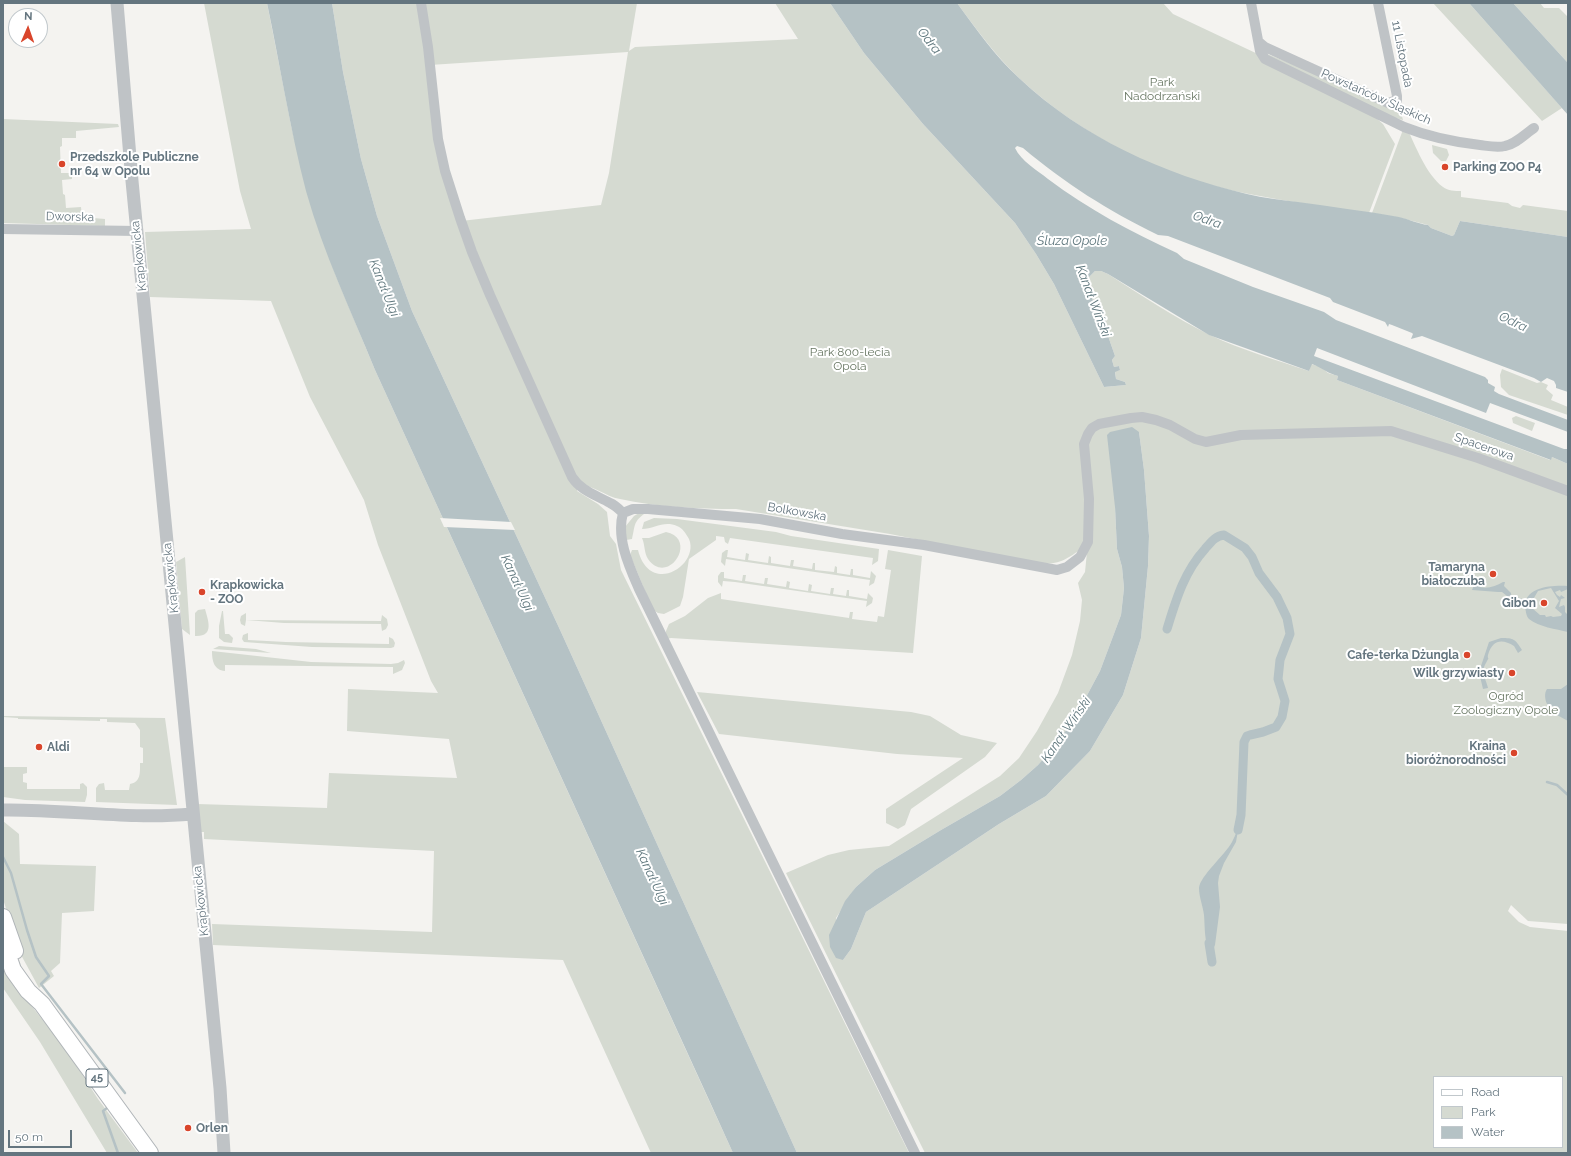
<!DOCTYPE html>
<html>
<head>
<meta charset="utf-8">
<style>
	body { margin:0 }
	#map { position:relative; width:1571px; height:1156px; overflow:hidden; background:#f4f3f0; font-family:Raleway,sans-serif }
	canvas { display:block }
	.frame { position:absolute; inset:0; border:4px solid #64757f; pointer-events:none }
	.legend { position:absolute; left:1433px; top:1076px; width:130px; height:72px; box-sizing:border-box; background:#fff; border:1px solid #c1c8cc; margin:0; padding:5px 7px; list-style:none; font-size:12px; color:#64757f }
	.legend li { display:flex; align-items:center; gap:8px; height:20px }
	.legend b { width:20px; border:1px solid #c1c8cc }
	.north { position:absolute; left:8px; top:8px; width:40px; height:40px; box-sizing:border-box; background:#fff; border:1px solid #c1c8cc; border-radius:50%; rotate:2deg; font-size:11px; font-weight:700; line-height:16px; text-align:center; color:#64757f }
	.north::after { content:''; display:block; margin:auto; width:14px; height:18px; background:#d9452b; clip-path:polygon(50% 0,100% 100%,50% 72%,0 100%) }
	.scale { position:absolute; left:8px; top:1130px; width:64px; height:18px; box-sizing:border-box; border:2px solid #64757f; border-top:0; padding-left:5px; font-size:12px; line-height:14px; white-space:nowrap; color:#64757f; -webkit-text-stroke:3px #fff; paint-order:stroke }
</style>
</head>
<body>
<div id="map">
<canvas width="1571" height="1156"></canvas>
<div class="frame"></div>
<ul class="legend">
<li><b style="height:5px;background:#fff"></b>Road</li>
<li><b style="height:11px;background:#d5dad1"></b>Park</li>
<li><b style="height:11px;background:#b5c2c5"></b>Water</li>
</ul>
<div class="north">N</div>
<div class="scale">50 m</div>
</div>
<script>
const g = document.querySelector('canvas').getContext('2d');
g.lineJoin = 'round';
function fill(path, color) { g.fillStyle = color; g.fill(path, 'evenodd'); }
function trace(path, color, width, dash) { g.strokeStyle = color; g.lineWidth = width; g.lineCap = dash ? 'butt' : 'round'; g.setLineDash(dash || []); g.stroke(path); }
function label(font, color, halo, rows, align = 'center') {
  g.font = font + ' Raleway,sans-serif'; g.lineWidth = 4; g.setLineDash([]); g.textBaseline = 'middle'; g.strokeStyle = halo; g.fillStyle = color; for (const [text, x, y, turn = 0] of rows) {
    g.save(); g.translate(x, y); g.rotate((+turn || 0) * Math.PI / 180); g.textAlign = isNaN(turn) ? turn : align; if (halo) g.strokeText(text, 0, 0); g.fillText(text, 0, 0); g.restore();
  }
}
const green = new Path2D(`
	M 204,3 L 267,3 L 291,125 L 307,191 L 336,276 L 375,370 L 733,1153 L 651,1153 L 563,960 L 213,945 L 212,924 L 432,932 L 434,851 L 204,839 L 204,832 L 199,832 L 197,804 L 327,808 L 329,773 L 457,778 L 449,739 L 347,731 L 348,689 L 438,693 L 431,681 L 378,545 L 364,500 L 310,397 L 271,301 L 150,297 L 145,232 L 251,229 L 240,191 Z
	M 332,3 L 637,3 L 629,51 L 635,47 L 798,39 L 775,3 L 830,3 L 864,53 L 923,124 L 1015,223 L 1036,254 L 1054,284 L 1104,387 L 1126,385 L 1125,382 L 1116,379 L 1115,371 L 1120,370 L 1119,366 L 1114,367 L 1112,360 L 1115,356 L 1107,333 L 1102,313 L 1096,308 L 1088,288 L 1088,278 L 1095,271 L 1101,271 L 1108,274 C 1141,295 1175,318 1210,335 C 1242,350 1276,360 1309,371 L 1311,364 L 1321,367 L 1328,373 L 1338,376 L 1337,380 L 1550,460 L 1552,457 L 1568,464 L 1568,487 L 1477,460 L 1568,493 L 1568,924 L 1528,921 L 1511,905 L 1508,911 L 1519,922 L 1530,927 L 1568,931 L 1568,1153 L 925,1153 L 786,873 L 828,855 L 849,850 L 889,846 L 1000,776 L 1019,758 L 1037,731 L 1058,693 L 1072,655 L 1080,621 L 1082,600 L 1078,583 L 1085,572 L 1087,552 L 1081,549 C 1066,560 1059,564 1040,564 L 890,534 L 736,509 C 698,509 657,507 620,499 C 604,496 593,484 577,485 L 577,491 L 598,504 L 607,512 L 610,536 L 616,544 L 621,570 L 909,1153 L 797,1153 L 561,632 L 412,311 L 377,216 L 361,159 L 343,72 ZM 628,52 L 609,173 L 601,205 L 461,221 L 434,107 L 430,65 ZM 1139,432 L 1144,470 L 1149,536 L 1148,566 L 1141,638 L 1123,695 L 1090,751 L 1046,796 L 999,824 L 866,912 L 851,949 L 843,960 L 836,918 L 856,887 L 875,870 L 941,830 L 1000,796 L 1021,780 L 1038,765 L 1058,742 L 1077,714 L 1100,671 L 1121,615 L 1124,588 L 1122,567 L 1117,549 L 1115,507 ZM 1434,1077 L 1562,1077 L 1562,1147 L 1434,1147 Z
	M 957,3 L 1163,3 L 1173,14 L 1262,56 L 1260,51 L 1388,103 L 1397,100 L 1399,105 L 1403,120 L 1368,111 L 1383,124 L 1395,144 L 1369,213 C 1330,207 1289,202 1249,194 C 1165,178 1082,137 1019,78 C 996,56 976,29 957,3 Z
	M 1433,3 L 1469,3 L 1562,108 L 1542,121 Z
	M 1513,3 L 1540,3 L 1544,8 L 1559,8 L 1568,17 L 1568,63 Z
	M 3,119 L 118,124 L 119,127 L 76,131 L 76,138 L 62,138 L 62,146 L 60,147 L 61,173 L 72,173 L 72,179 L 62,180 L 63,194 L 65,195 L 66,208 L 81,207 L 82,217 L 105,219 L 105,226 L 3,223 Z
	M 1404,127 L 1407,128 C 1416,147 1426,174 1443,187 C 1448,191 1455,191 1461,191 L 1461,197 L 1508,203 L 1512,206 L 1520,208 L 1523,205 L 1568,211 L 1568,237 L 1460,221 L 1454,235 L 1452,236 L 1431,228 L 1428,225 L 1401,218 L 1372,213 Z
	M 1432,145 L 1447,149 L 1449,155 L 1446,161 L 1441,161 L 1433,153 Z
	M 1502,369 L 1537,383 L 1541,382 L 1548,385 L 1546,389 L 1553,395 L 1551,400 L 1568,407 L 1568,415 L 1509,395 L 1501,387 L 1500,375 Z
	M 1516,416 L 1535,423 L 1532,431 L 1513,423 L 1512,418 Z
	M 639,513 L 644,514 C 633,522 635,527 632,539 L 626,540 L 625,527 L 634,516 Z
	M 654,518 L 677,519 L 776,532 L 791,536 L 879,549 L 878,561 L 872,565 L 873,558 L 730,538 L 728,544 L 725,542 L 724,537 L 716,536 L 716,540 L 689,559 L 683,597 L 680,606 L 664,614 L 658,613 L 653,610 L 630,555 L 632,550 L 638,550 C 650,597 700,565 689,539 C 686,534 683,528 677,526 C 664,520 654,529 642,529 L 644,522 Z
	M 666,532 C 699,539 668,587 648,559 C 644,553 645,544 642,538 L 649,538 Z
	M 726,550 L 728,550 L 727,557 L 745,560 L 746,553 L 749,554 L 748,560 L 768,563 L 769,556 L 771,557 L 771,563 L 790,566 L 791,560 L 794,560 L 793,566 L 812,569 L 813,563 L 815,563 L 815,570 L 834,572 L 835,566 L 837,567 L 837,573 L 850,575 L 851,569 L 853,569 L 853,575 L 870,578 L 871,571 L 876,576 L 874,583 L 869,586 L 870,580 L 726,559 L 725,566 L 721,562 L 722,553 Z
	M 888,550 L 922,556 L 913,653 L 671,638 L 666,639 L 666,631 L 669,624 L 685,616 L 708,598 L 721,593 L 721,599 L 849,618 L 850,612 L 853,612 L 852,619 L 877,622 L 878,616 L 884,617 L 891,570 L 885,569 Z
	M 185,557 L 190,635 L 182,629 L 176,562 Z
	M 721,572 L 724,572 L 724,578 L 742,581 L 743,575 L 746,575 L 745,581 L 764,584 L 765,578 L 768,578 L 767,584 L 786,587 L 787,581 L 790,582 L 789,588 L 808,591 L 809,584 L 812,585 L 811,591 L 830,594 L 831,588 L 834,588 L 833,594 L 846,596 L 847,590 L 849,590 L 849,596 L 867,599 L 868,593 L 873,598 L 872,603 L 866,607 L 867,601 L 735,582 L 723,581 L 722,587 L 718,582 L 718,576 Z
	M 205,609 C 208,620 215,637 195,636 L 195,613 L 198,610 Z
	M 222,611 L 223,611 L 225,634 L 229,634 L 233,638 L 232,643 L 224,642 L 219,638 L 219,626 Z
	M 246,613 L 246,620 L 381,621 L 382,615 L 387,619 L 388,625 L 386,629 L 382,631 L 381,624 L 284,623 L 246,620 L 245,626 L 241,624 L 240,620 L 241,616 Z
	M 248,633 L 248,640 L 286,642 L 389,644 L 389,637 L 393,639 L 395,643 L 394,647 L 391,648 L 312,647 L 244,642 L 242,639 L 243,635 Z
	M 219,646 L 256,649 L 271,653 L 213,649 Z
	M 212,651 L 311,662 L 391,664 L 398,663 L 404,660 L 405,663 L 402,670 L 393,674 L 393,667 L 225,665 L 225,671 C 214,670 212,661 212,651 Z
	M 697,692 L 911,712 L 930,716 L 961,735 L 997,743 L 985,757 L 911,809 L 905,825 L 898,829 L 886,823 L 886,809 L 963,758 L 897,754 L 719,734 Z
	M 3,716 L 165,718 L 177,805 L 96,802 L 96,788 L 99,784 L 104,783 L 105,790 L 129,790 L 130,784 C 141,782 140,773 140,763 L 143,763 L 143,748 L 140,747 L 140,730 L 135,723 L 107,722 L 107,719 L 100,719 L 100,721 L 18,719 L 18,718 L 3,717 Z
	M 3,767 L 27,767 L 27,773 L 23,774 L 23,782 L 27,783 L 27,789 L 80,789 L 80,784 L 83,783 L 87,787 L 87,795 L 85,802 L 25,800 L 3,797 Z
	M 3,821 L 19,834 L 20,864 L 96,866 L 94,911 L 62,913 L 60,963 L 51,971 L 54,976 L 39,988 L 20,953 L 3,899 Z
	M 3,958 L 6,968 L 30,1004 L 65,1048 L 98,1099 L 138,1153 L 107,1153 L 40,1042 L 3,988 Z`);
const water = new Path2D(`
	M 267,3 L 332,3 L 343,72 L 361,159 L 377,216 L 412,311 L 561,632 L 797,1153 L 733,1153 L 709,1100 L 375,370 C 351,311 323,252 306,191 C 290,129 280,65 267,3 Z
	M 830,3 L 957,3 C 976,29 995,56 1019,78 C 1083,138 1163,174 1247,194 C 1264,198 1281,200 1298,202 C 1332,207 1366,211 1399,217 C 1409,219 1418,224 1428,225 L 1431,228 L 1452,236 L 1454,235 L 1460,221 L 1568,237 L 1568,392 L 1556,388 L 1556,385 L 1554,381 L 1547,378 L 1541,382 L 1534,378 L 1422,336 L 1411,339 L 1413,334 L 1412,333 L 1392,325 L 1389,324 L 1388,327 L 1385,322 L 1333,302 L 1330,298 L 1168,236 L 1158,235 C 1107,210 1066,184 1023,148 L 1017,146 L 1015,148 C 1021,161 1037,170 1048,179 C 1088,209 1131,232 1177,253 L 1184,259 L 1253,287 L 1324,312 L 1336,320 L 1485,377 L 1488,380 L 1488,383 L 1495,387 L 1494,391 L 1499,394 L 1568,420 L 1568,432 L 1490,403 L 1486,413 L 1317,348 L 1314,356 L 1564,449 L 1568,449 L 1568,464 L 1552,457 L 1551,460 L 1337,380 L 1338,376 C 1329,374 1322,368 1312,364 L 1309,371 L 1209,335 L 1108,274 L 1101,271 L 1095,271 L 1088,278 L 1088,288 L 1096,308 L 1102,313 L 1108,327 L 1107,333 L 1115,356 L 1112,360 L 1114,367 L 1119,366 L 1120,370 L 1115,372 L 1116,379 L 1125,382 L 1126,385 L 1104,387 L 1054,284 L 1036,254 L 1015,223 L 923,124 L 864,53 Z
	M 1469,3 L 1513,3 L 1568,63 L 1568,115 Z
	M 1132,427 L 1139,432 L 1144,470 L 1149,536 L 1148,566 L 1141,638 L 1123,695 L 1090,751 L 1046,796 L 999,824 L 866,912 L 851,949 L 843,960 L 836,958 L 830,947 L 829,935 L 845,901 L 856,887 L 875,870 L 941,830 L 1000,796 L 1021,780 L 1038,765 L 1058,742 L 1077,714 L 1100,671 L 1121,615 L 1124,588 L 1122,567 L 1117,549 L 1115,507 L 1107,435 L 1110,432 Z
	M 1503,582 L 1505,582 L 1504,586 L 1511,593 L 1511,596 L 1507,596 L 1502,592 L 1498,592 L 1472,590 L 1474,585 L 1480,584 L 1480,587 C 1488,589 1496,586 1503,582 Z
	M 1568,586 L 1568,589 L 1561,592 L 1560,590 L 1555,592 L 1557,595 L 1560,597 L 1561,595 L 1565,598 L 1561,599 L 1559,607 L 1564,605 L 1565,607 L 1565,612 L 1568,615 L 1568,632 C 1556,629 1539,627 1529,619 C 1526,616 1526,611 1525,607 C 1524,586 1554,585 1568,586 ZM 1551,588 L 1559,601 L 1555,608 L 1562,614 L 1561,616 L 1553,617 L 1551,616 L 1546,617 L 1545,615 L 1540,615 L 1532,608 L 1531,603 L 1538,591 Z
	M 1501,638 C 1514,638 1515,639 1522,650 L 1518,653 L 1514,646 C 1502,638 1492,640 1488,655 C 1487,660 1490,656 1487,661 C 1485,665 1483,667 1484,672 C 1484,678 1487,683 1488,688 L 1483,689 L 1479,672 L 1489,642 Z
	M 1568,684 L 1568,721 L 1557,715 L 1556,708 L 1547,704 C 1545,700 1544,693 1547,689 L 1561,689 Z
	M 1240,819 L 1236,842 L 1224,863 L 1219,876 L 1218,883 L 1220,907 L 1215,945 L 1211,954 C 1204,945 1205,926 1204,915 C 1203,906 1199,897 1199,888 C 1200,876 1225,855 1232,842 C 1236,835 1238,827 1240,819 Z`);
const pier = new Path2D(`
	M 440,518 L 511,522 L 515,530 L 444,527 Z`);
const stream = new Path2D(`
	M 1511,596 L 1526,602
	M 1547,782 L 1557,785 L 1568,795
	M 3,857 L 11,873 L 27,930 L 36,957 L 49,976 L 41,984 L 125,1093
	M 107,1108 L 103,1111 L 118,1153`);
const canal = new Path2D(`
	M 1167,629 C 1176,600 1184,572 1205,549 C 1211,542 1215,536 1224,535 L 1245,548 L 1252,557 L 1259,573 L 1277,597 L 1287,618 L 1290,634 L 1280,660 L 1278,679 L 1285,701 L 1282,717 L 1276,727 L 1263,732 L 1250,735 L 1247,736 L 1244,742 L 1241,815 L 1238,830
	M 1209,943 L 1212,962`);
const minor = new Path2D(`
	M 421,3 L 428,47 L 438,139 L 445,171 L 460,218 L 472,252 L 490,295 L 572,477 C 581,491 596,495 610,503 C 615,505 619,509 623,513
	M 1251,3 L 1260,51 L 1265,59 L 1404,127 C 1429,137 1454,142 1480,145 C 1488,146 1497,148 1505,146 C 1516,144 1525,134 1534,128
	M 1259,42 L 1265,47 L 1388,103 L 1397,100 L 1397,96 L 1378,3
	M 3,229 L 137,231
	M 915,1153 L 639,589 C 629,566 616,538 623,513 L 633,509 L 648,509 L 760,519 L 842,534 L 924,545 L 1041,567 L 1057,570 L 1067,567 L 1080,557 L 1088,542 L 1089,499 L 1084,444 L 1088,434 L 1092,428 L 1099,424 L 1131,418 L 1142,417 L 1156,420 L 1170,425 L 1195,439 L 1206,442 L 1241,435 L 1391,431 L 1478,458 L 1568,491`);
const tertiary = new Path2D(`
	M 117,3 L 132,181 L 220,1088 L 224,1153
	M 3,810 C 66,809 129,820 192,814`);
const primary = new Path2D(`
	M 3,917 L 15,951
	M 3,941 L 13,970 L 28,991 L 42,1004 L 150,1153`);
const markers = [
	[62,164,4,"#d9452b"],
	[1445,167,4,"#d9452b"],
	[1493,574,4,"#d9452b"],
	[202,592,4,"#d9452b"],
	[1544,603,4,"#d9452b"],
	[1467,655,4,"#d9452b"],
	[1512,673,4,"#d9452b"],
	[39,747,4,"#d9452b"],
	[1514,753,4,"#d9452b"],
	[188,1128,4,"#d9452b"]
];
const shields = [
	[97,1078,22]
];
const shieldNames = [
	["45",97,1078]
];
const streetNames = [
	["11 Listopada",1402,54,79],
	["Powstańców Śląskich",1376,97,24],
	["Dworska",70,217,1],
	["Krapkowicka",139,256,-96],
	["Spacerowa",1484,447,19],
	["Bolkowska",797,512,10],
	["Krapkowicka",171,578,-96],
	["Krapkowicka",201,901,-96]
];
const parkNames = [
	["Park",1162,82],
	["Nadodrzański",1162,96],
	["Park 800-lecia",850,352],
	["Opola",850,366],
	["Ogród",1506,696],
	["Zoologiczny Opole",1506,710]
];
const poiNames = [
	["Przedszkole Publiczne",70,157],
	["nr 64 w Opolu",70,171],
	["Parking ZOO P4",1453,167],
	["Tamaryna",1485,567,"right"],
	["białoczuba",1485,581,"right"],
	["Krapkowicka",210,585],
	["- ZOO",210,599],
	["Gibon",1536,603,"right"],
	["Cafe-terka Dżungla",1459,655,"right"],
	["Wilk grzywiasty",1504,673,"right"],
	["Kraina",1506,746,"right"],
	["bioróżnorodności",1506,760,"right"],
	["Aldi",47,747],
	["Orlen",196,1128]
];
const waterNames = [
	["Odra",929,41,52],
	["Odra",1207,220,19],
	["Śluza Opole",1072,241],
	["Kanał Ulgi",384,288,68],
	["Kanał Wiński",1093,301,69],
	["Odra",1513,322,25],
	["Kanał Ulgi",517,583,65],
	["Kanał Wiński",1066,730,-55],
	["Kanał Ulgi",652,877,65]
];
fill(green, '#d5dad1');
fill(water, '#b5c2c5');
fill(pier, '#f4f3f0');
trace(stream, '#b5c2c5', 2.5);
trace(canal, '#b5c2c5', 9);
trace(primary, '#b0b5b8', 18);
trace(minor, '#bfc3c6', 10);
trace(tertiary, '#bfc3c6', 13);
trace(primary, '#fff', 16);
for (const [x, y, r, color] of markers) { const dot = new Path2D(); dot.arc(x, y, r, 0, 2 * Math.PI); g.fillStyle = color; g.fill(dot); trace(dot, '#fff', 1.5); }
for (const [x, y, w] of shields) { const box = new Path2D(); box.roundRect(x - w / 2, y - 9, w, 18, 3); g.fillStyle = '#fff'; g.fill(box); trace(box, '#64757f', 1); }
label('bold 11px', '#64757f', null, shieldNames);
label('12px', '#64757f', '#fff', streetNames);
label('12px', '#687763', '#fff', parkNames);
label('bold 12px', '#64757f', '#fff', poiNames, 'left');
label('italic 13px', '#5f777d', '#fff', waterNames);
</script>
</body>
</html>
